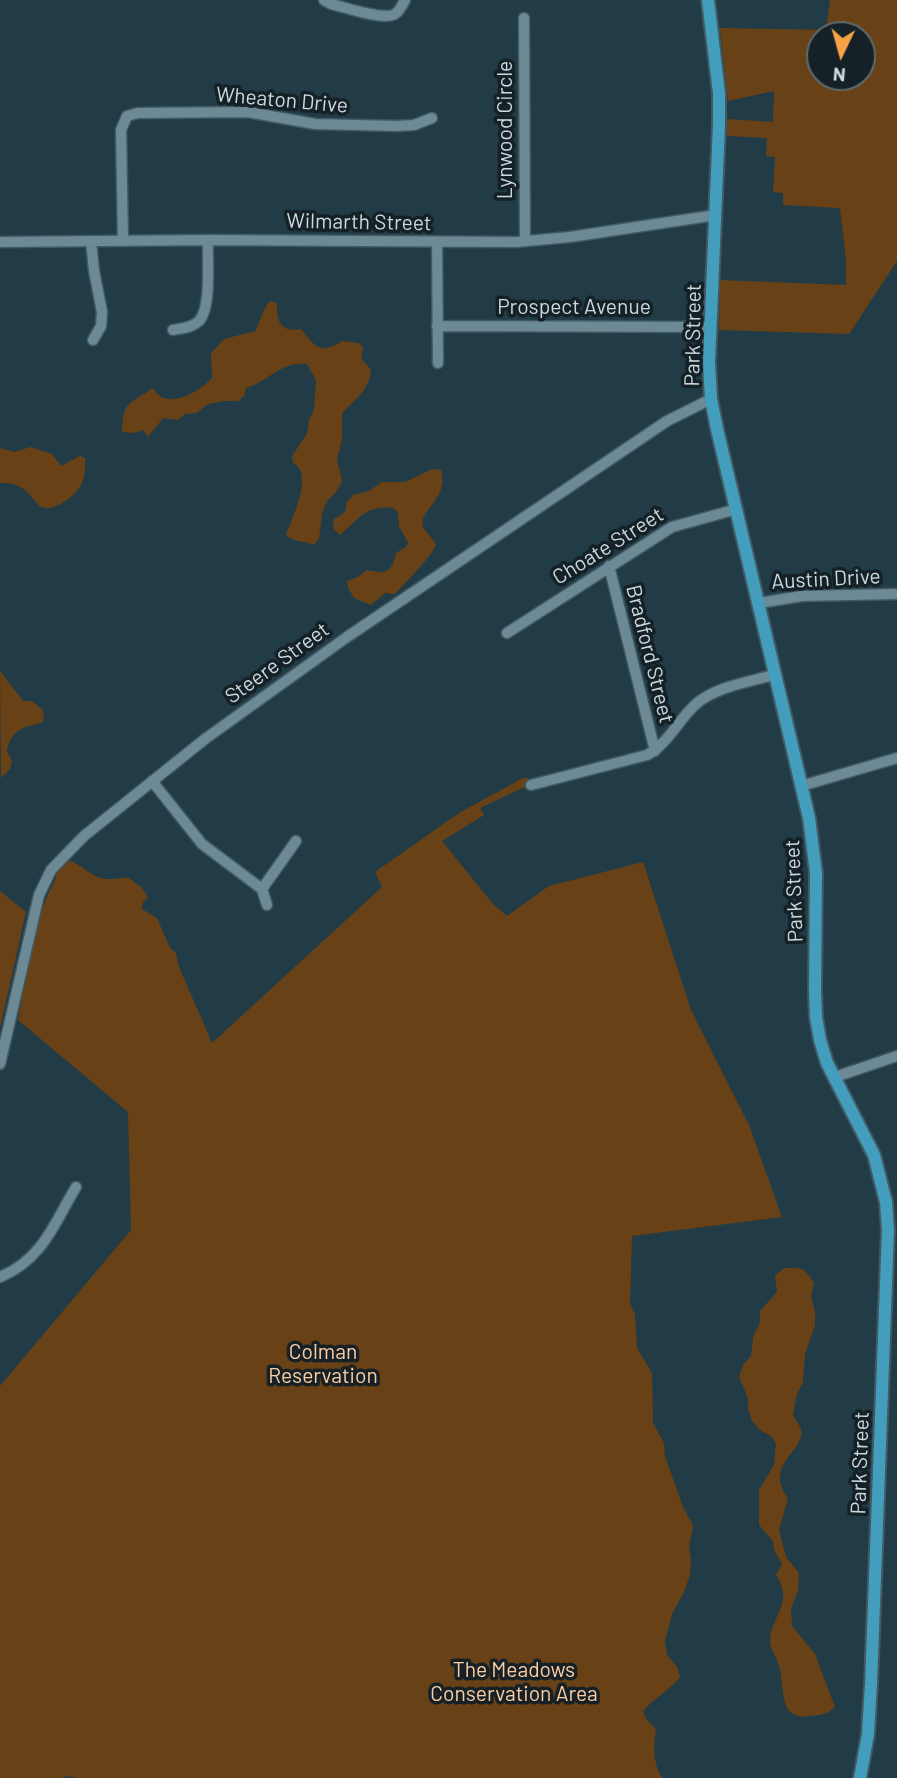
<!DOCTYPE html>
<html>
<head>
<meta charset="utf-8">
<style>
	body { margin:0 }
	#map { position:relative; width:897px; height:1778px; overflow:hidden; background:#213c46; font-family:Barlow,sans-serif }
	canvas { display:block }
	.north { position:absolute; left:806px; top:21px; width:70px; height:70px; box-sizing:border-box; background:#152126; border:2px solid #5d6b70; border-radius:50%; rotate:185deg; font-size:19px; font-weight:700; line-height:28px; text-align:center; color:#cad9e0 }
	.north::after { content:''; display:block; margin:auto; width:24px; height:32px; background:#f6a247; clip-path:polygon(50% 0,100% 100%,50% 72%,0 100%) }
</style>
</head>
<body>
<div id="map">
<canvas width="897" height="1778"></canvas>
<div class="north">N</div>
</div>
<script>
const g = document.querySelector('canvas').getContext('2d');
g.lineJoin = 'round';
function fill(path, color) { g.fillStyle = color; g.fill(path, 'evenodd'); }
function trace(path, color, width, dash) { g.strokeStyle = color; g.lineWidth = width; g.lineCap = dash ? 'butt' : 'round'; g.setLineDash(dash || []); g.stroke(path); }
function label(font, color, halo, rows, align = 'center') {
  g.font = font + ' Barlow,sans-serif'; g.lineWidth = 7; g.setLineDash([]); g.textBaseline = 'middle'; g.strokeStyle = halo; g.fillStyle = color; for (const [text, x, y, turn = 0] of rows) {
    g.save(); g.translate(x, y); g.rotate((+turn || 0) * Math.PI / 180); g.textAlign = isNaN(turn) ? turn : align; if (halo) g.strokeText(text, 0, 0); g.fillText(text, 0, 0); g.restore();
  }
}
const green = new Path2D(`
	M 830,0 L 897,0 L 897,261 L 849,334 L 719,330 L 720,280 L 846,285 L 846,259 L 840,208 L 783,205 L 783,193 L 773,192 L 775,157 L 766,156 L 767,138 L 727,136 L 727,119 L 773,122 L 774,91 L 728,101 L 720,28 L 826,30 ZM 820,35 L 862,35 L 862,77 L 820,77 Z
	M 270,301 L 277,303 C 276,321 281,333 301,329 C 315,347 321,355 342,341 L 359,343 L 363,348 L 361,358 L 371,370 C 369,390 356,399 342,413 L 342,439 L 337,459 L 342,481 L 337,491 L 327,501 L 322,513 L 319,539 L 314,545 C 304,540 292,543 286,534 C 293,517 314,473 293,463 L 292,456 L 307,434 L 309,420 L 314,409 L 316,380 L 307,364 C 281,361 269,381 246,388 L 244,396 L 238,401 L 224,401 L 208,404 L 196,413 L 185,414 L 178,420 L 163,418 L 148,437 L 143,430 L 134,433 L 122,432 C 123,400 129,405 153,388 C 166,412 199,392 212,378 L 211,353 L 224,339 L 255,331 C 261,320 262,311 270,301 Z
	M 30,447 L 52,454 L 61,466 L 80,456 L 85,458 C 85,466 85,478 81,485 C 76,495 57,510 45,508 C 32,507 33,482 0,483 L 0,448 L 15,452 Z
	M 432,469 L 441,470 C 450,498 417,512 423,527 C 426,533 433,538 436,545 C 432,556 405,583 395,594 L 385,593 L 371,605 L 354,598 L 348,588 L 347,581 L 358,577 L 367,570 C 386,574 392,573 396,553 L 406,547 L 408,542 L 399,527 L 398,513 L 394,508 C 366,505 360,518 340,535 L 334,530 L 333,520 L 345,512 L 347,502 L 353,495 L 369,491 L 382,482 L 405,482 Z
	M 0,671 L 23,701 L 32,701 L 42,709 L 44,716 L 42,723 C 22,727 11,730 7,751 L 12,761 L 10,769 L 1,778 Z
	M 523,778 L 528,778 L 529,785 L 480,808 L 484,815 L 442,841 L 493,904 L 507,916 L 549,886 L 643,862 L 691,1010 L 749,1125 L 782,1217 L 632,1236 L 630,1304 L 635,1314 L 637,1348 L 652,1373 L 653,1423 L 664,1443 L 665,1456 L 683,1507 L 693,1526 L 689,1547 L 691,1559 L 690,1575 L 684,1592 L 672,1614 L 665,1641 L 667,1655 L 677,1667 L 680,1677 C 669,1691 654,1698 643,1711 L 646,1719 L 656,1729 C 653,1745 653,1764 662,1778 L 77,1778 L 67,1776 L 61,1778 L 0,1778 L 0,1386 L 131,1230 L 128,1112 L 18,1020 C 27,973 33,920 56,878 L 54,871 L 62,860 C 77,859 87,874 101,878 C 110,881 120,877 129,878 L 142,888 L 148,898 L 143,902 L 142,909 L 157,918 L 170,948 L 176,953 L 179,967 L 212,1043 L 382,887 L 375,872 L 459,813 Z
	M 0,891 L 26,912 L 0,1028 Z
	M 784,1268 C 803,1268 804,1267 814,1283 L 811,1297 L 815,1311 L 815,1325 L 805,1354 L 803,1382 L 797,1394 L 793,1415 C 795,1419 800,1425 801,1430 C 806,1450 763,1465 788,1498 L 779,1530 L 786,1557 L 799,1573 L 798,1591 L 791,1608 L 792,1626 L 815,1654 L 835,1707 C 827,1714 822,1715 811,1716 C 776,1721 786,1687 779,1666 C 777,1657 770,1650 770,1641 C 771,1615 795,1603 776,1575 L 782,1564 L 774,1550 L 773,1541 L 759,1525 L 759,1490 L 774,1465 L 776,1444 L 772,1437 L 760,1430 L 752,1421 L 748,1408 L 748,1398 L 739,1377 L 743,1365 L 751,1356 L 753,1337 L 760,1323 L 760,1311 L 777,1292 L 775,1276 Z`);
const minor = new Path2D(`
	M 324,0 L 331,4 C 345,7 383,21 395,14 C 400,11 402,5 405,0
	M 524,18 L 525,241
	M 123,240 L 121,130 L 127,116 L 138,113 L 248,112 L 315,124 L 396,126 L 414,125 L 432,118
	M 91,241 L 94,271 L 102,312 L 101,326 L 93,340
	M 0,242 L 208,240 L 516,242 L 570,237 L 716,215
	M 437,242 L 438,363
	M 437,326 L 711,327
	M 173,330 C 182,328 192,328 199,321 C 212,307 207,259 208,240
	M 609,566 L 655,751
	M 759,603 L 802,596 L 895,594
	M 507,633 L 672,527 L 737,509
	M 152,781 L 202,844 L 262,889 L 267,905
	M 531,785 L 647,755 C 669,743 678,720 696,704 C 715,687 749,682 773,675
	M 801,786 L 897,758
	M 262,889 L 296,841
	M 0,1064 L 39,895 L 51,870 L 84,836 L 205,739 L 347,637 L 667,421 L 711,399
	M 835,1077 L 897,1056
	M 0,1277 C 42,1260 54,1224 76,1187`);
const major = new Path2D(`
	M 708,0 L 719,93 L 719,125 L 709,362 L 711,399 L 717,429 L 809,818 L 816,873 L 815,991 L 816,1017 L 820,1040 L 827,1063 L 874,1155 L 886,1202 L 888,1230 L 871,1684 L 868,1734 L 860,1778`);
const streetNames = [
	["Wheaton Drive",282,100,5],
	["Lynwood Circle",505,130,-90],
	["Wilmarth Street",359,222,1],
	["Prospect Avenue",574,307],
	["Park Street",693,335,-89],
	["Choate Street",608,546,-32],
	["Austin Drive",826,579,-3],
	["Bradford Street",650,654,76],
	["Steere Street",277,663,-36],
	["Park Street",794,891,-92],
	["Park Street",860,1463,-88]
];
const parkNames = [
	["Colman",323,1352],
	["Reservation",323,1376],
	["The Meadows",514,1670],
	["Conservation Area",514,1694]
];
fill(green, '#694116');
trace(minor, '#425962', 13);
trace(major, '#425962', 16);
trace(minor, '#6c8996', 10);
trace(major, '#439dbc', 12);
label('21px', '#cad9e0', '#152126', streetNames);
label('21px', '#fecea1', '#152126', parkNames);
</script>
</body>
</html>
